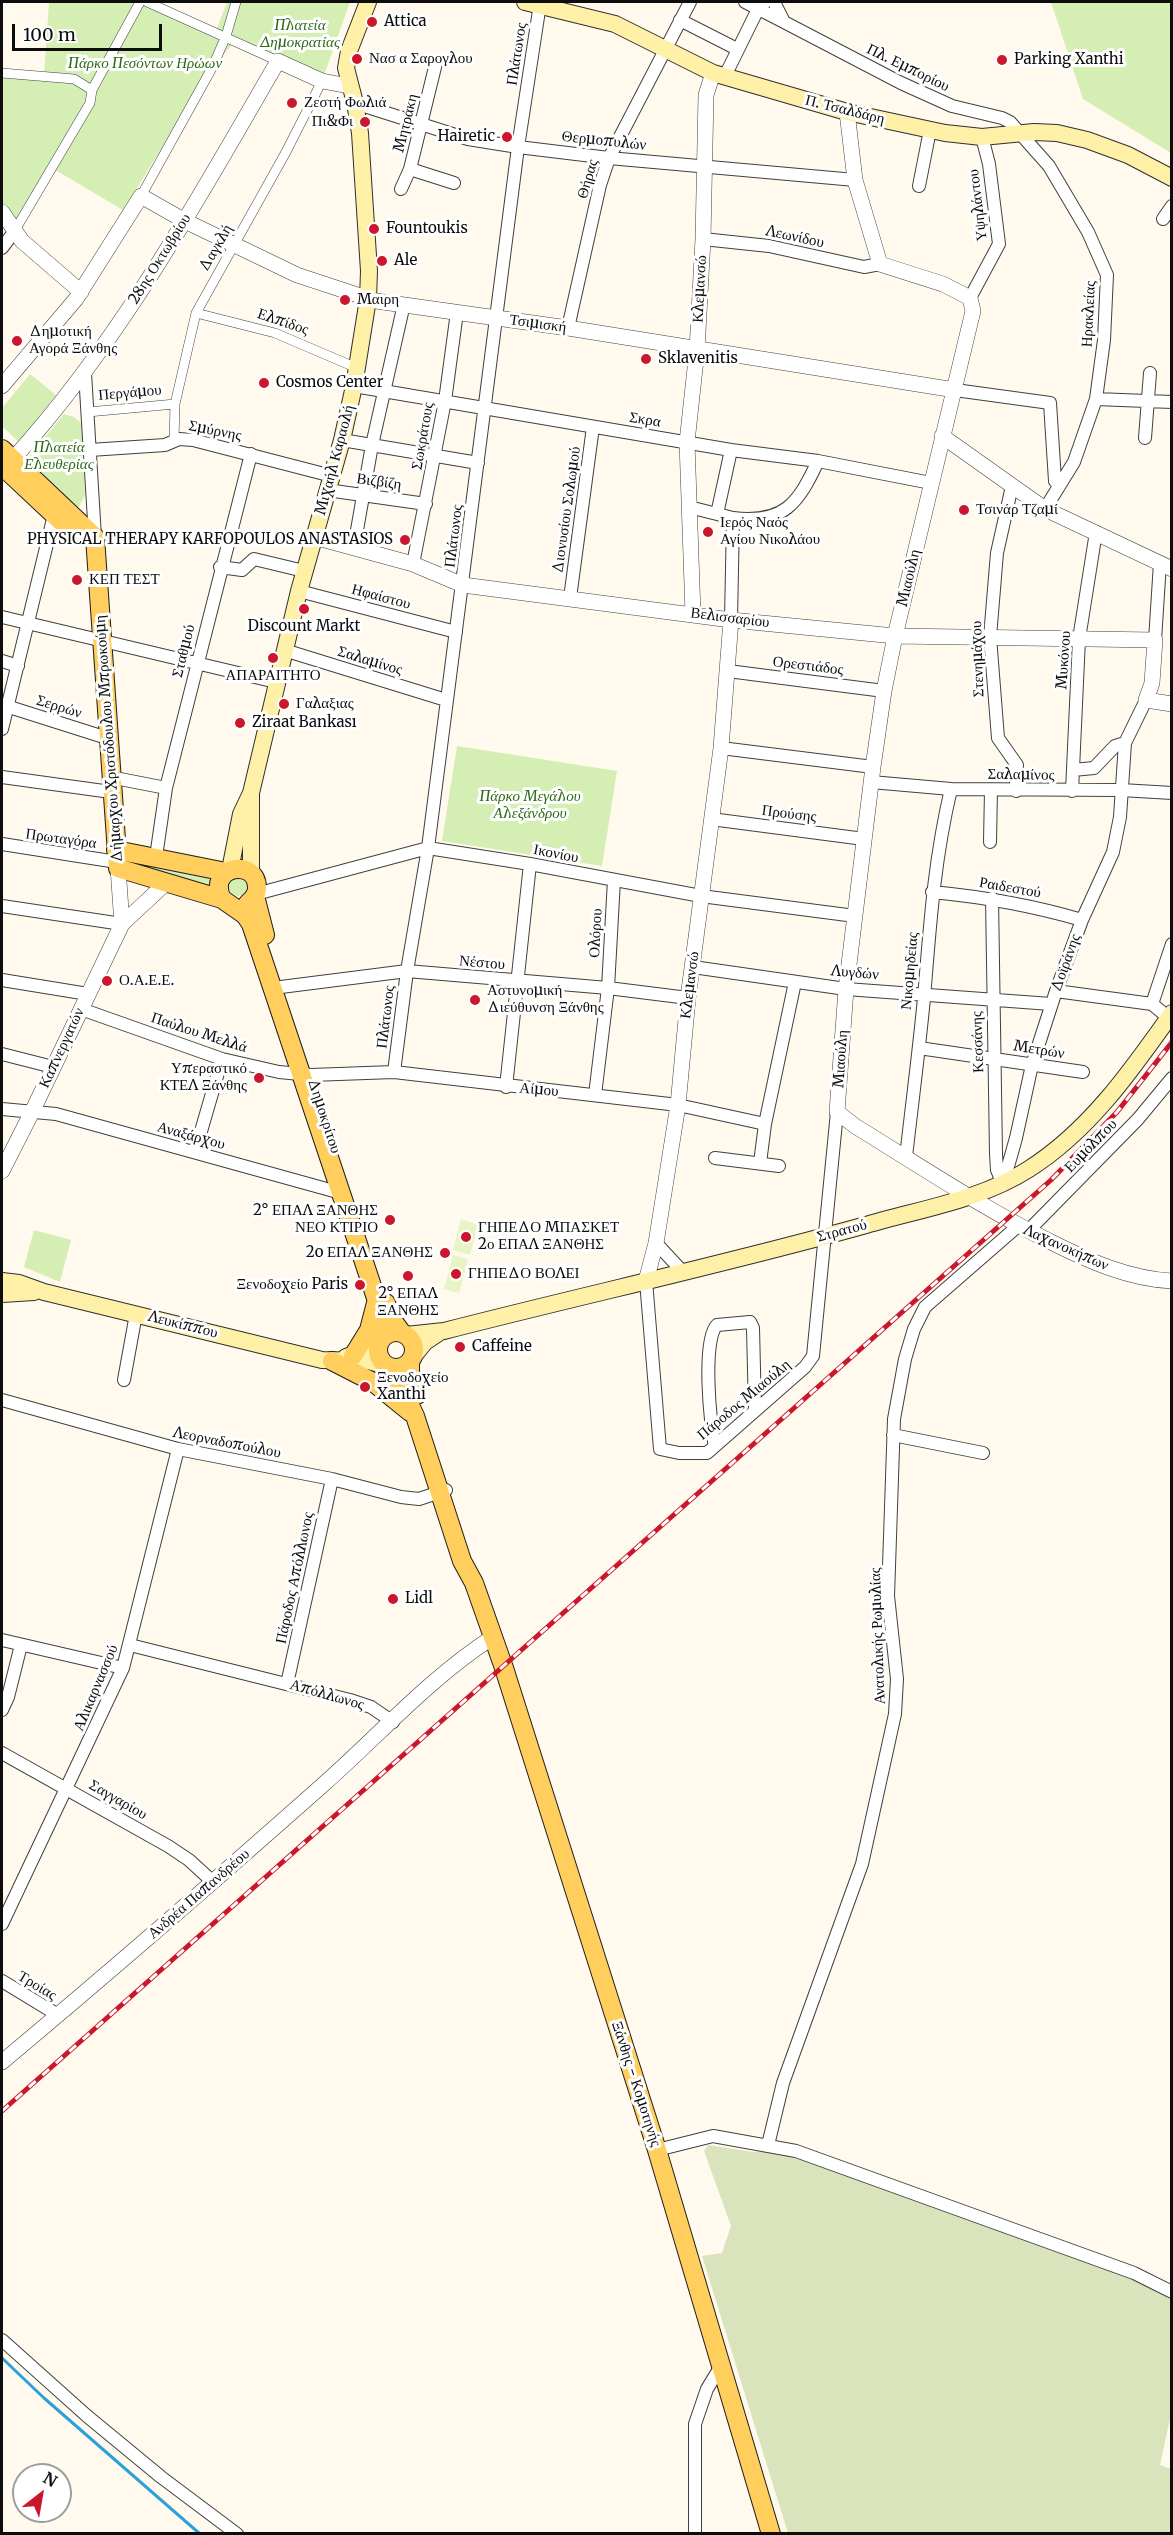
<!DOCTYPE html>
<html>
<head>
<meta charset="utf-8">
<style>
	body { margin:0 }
	#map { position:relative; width:1173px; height:2535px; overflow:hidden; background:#fffaed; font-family:Merriweather,serif }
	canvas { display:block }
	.frame { position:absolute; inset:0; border:3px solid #0d0d0d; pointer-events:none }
	.north { position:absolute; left:12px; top:2463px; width:60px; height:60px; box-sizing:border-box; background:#fff; border:2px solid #9e9e9e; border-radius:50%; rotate:31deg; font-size:16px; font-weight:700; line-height:24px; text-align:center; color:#0d0d0d }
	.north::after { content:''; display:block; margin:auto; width:21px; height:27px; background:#cb172b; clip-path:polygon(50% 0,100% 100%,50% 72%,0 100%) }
	.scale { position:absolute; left:12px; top:24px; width:150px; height:27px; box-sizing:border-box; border:3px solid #0d0d0d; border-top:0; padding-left:8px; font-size:18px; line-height:21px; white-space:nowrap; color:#0d0d0d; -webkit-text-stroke:4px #fff; paint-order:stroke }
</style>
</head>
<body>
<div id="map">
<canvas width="1173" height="2535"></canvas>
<div class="frame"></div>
<div class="north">N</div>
<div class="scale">100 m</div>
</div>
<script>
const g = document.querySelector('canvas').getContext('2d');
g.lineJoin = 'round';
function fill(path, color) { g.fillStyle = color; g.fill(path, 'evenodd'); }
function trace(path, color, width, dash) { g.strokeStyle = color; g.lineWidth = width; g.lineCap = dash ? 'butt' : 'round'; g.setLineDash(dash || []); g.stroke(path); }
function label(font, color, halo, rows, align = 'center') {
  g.font = font + ' Merriweather,serif'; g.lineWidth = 6; g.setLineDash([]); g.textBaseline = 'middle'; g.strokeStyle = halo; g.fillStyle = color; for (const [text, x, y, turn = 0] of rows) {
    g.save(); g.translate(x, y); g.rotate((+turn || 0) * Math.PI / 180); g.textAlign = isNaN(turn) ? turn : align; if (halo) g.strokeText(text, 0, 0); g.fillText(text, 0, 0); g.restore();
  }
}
const green = new Path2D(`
	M 49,2 L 147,2 L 216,31 L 227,2 L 350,2 L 322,81 L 235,41 L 212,68 L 123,210 L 52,168 L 14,232 L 2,213 L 2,73 L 44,76 Z
	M 1051,2 L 1171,2 L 1171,153 L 1083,99 Z
	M 30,374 L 56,395 L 19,442 L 2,426 L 2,408 Z
	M 64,414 L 74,417 L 81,423 L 85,495 L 77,510 L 28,458 Z
	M 457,746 L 617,771 L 602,866 L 442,841 Z
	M 129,861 L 213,874 L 211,886 L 209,887 L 128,863 Z
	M229 887a9 9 0 1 1 18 0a9 9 0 1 1-18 0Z
	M 34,1230 L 71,1240 L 60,1282 L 24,1267 Z`);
const cemetery = new Path2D(`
	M 708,2145 L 753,2152 L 777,2150 L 1136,2280 L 1171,2300 L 1171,2414 L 1160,2465 L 1171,2469 L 1171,2533 L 788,2533 L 702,2256 L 722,2253 L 731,2226 L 704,2151 Z`);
const pitch = new Path2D(`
	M 461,1219 L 478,1225 L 470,1255 L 453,1250 Z
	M 453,1255 L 468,1259 L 459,1293 L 444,1289 Z`);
const stream = new Path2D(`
	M 2,2358 L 44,2398 L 200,2534`);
const pedestrian = new Path2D(`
	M 147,2 L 278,61
	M 2,73 L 74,79 L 92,90
	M 141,196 L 212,68 L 226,36 L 236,2
	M 14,232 L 90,103 L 92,90 L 140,2
	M 196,313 L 275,333 L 357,368
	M 88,412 L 175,404
	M 174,440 L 175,404 L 196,313 L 286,152 L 322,81`);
const minor = new Path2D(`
	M 745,2 L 784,22
	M 774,2 L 784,22 L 901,83 L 952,106 L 1002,118 L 1010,122 L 1049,166 L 1088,232 L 1107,275 L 1104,340 L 1096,399 L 1074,462 L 1045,509
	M 680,20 L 737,49
	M 725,76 L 758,9 L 765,2
	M 355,103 L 468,139 L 518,147 L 609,158 L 855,180
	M 410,169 L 454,183
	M 919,186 L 930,130
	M 401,189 L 410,169 L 436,63
	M 1163,219 L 1172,206
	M 703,239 L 769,246 L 864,267 L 880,264
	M 2,248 L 14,232
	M 970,298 L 999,244 L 989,164 L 982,137
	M 568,328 L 600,185 L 609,158 L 690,2
	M 85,373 L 95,537
	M 354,386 L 731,450 L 818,461 L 931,483
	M 955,390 L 1050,403 L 1055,481 L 1059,486
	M 1096,399 L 1172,402
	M 1145,438 L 1150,373
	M 342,440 L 478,463
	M 90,450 L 165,445 L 179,439 L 193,440 L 332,476
	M 1012,486 L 997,553 L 990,637 L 998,738 L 1017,765 L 1016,791
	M 327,490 L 426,504
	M 689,507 L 733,518 L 731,620
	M 717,514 L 731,450
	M 733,518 C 784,524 798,504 818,461
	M 354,547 L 372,445 L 404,304
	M 413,564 L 445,401 L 457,312
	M 220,567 L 242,570 L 254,559 L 304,571
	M 299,591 L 456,632
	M 570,598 L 593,427
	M 2,617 L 276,682
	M 1155,640 L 1160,563
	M 284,650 L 446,700
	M 2,661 L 18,666
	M 728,671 L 884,691
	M 3,705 L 107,738
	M 2,729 L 54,515
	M 721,748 L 873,767
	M 1073,770 L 1094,768 L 1115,746 L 1125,743
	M 2,777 L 111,792
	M 110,777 L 166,788
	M 871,782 L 951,789 L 1121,790 L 1172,793
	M 1072,791 L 1079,639 L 1096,532
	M 711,819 L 864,839
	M 990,842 L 991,790
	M 2,844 L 117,862
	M 156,857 L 166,788 L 251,454
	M 932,892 C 985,897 1031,905 1082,920
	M 256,894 L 428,848 L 530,864 L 701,896 L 855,916
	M 992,898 L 996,1154 L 997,1170 L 1003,1184
	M 2,906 L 122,924
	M 693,967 L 846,989 L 1051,1004
	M 2,980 L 88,994
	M 273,988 L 407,971 L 608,988 L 688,998
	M 1056,991 L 1152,1004 L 1169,1018
	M 1152,1004 L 1172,944
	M 81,1009 L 222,1059 L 279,1072 L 311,1075 L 394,1072 L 678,1105 L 765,1124
	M 919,1048 L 1083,1072
	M 2,1054 L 53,1067
	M 394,1072 L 407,971 L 428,848 L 518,147 L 540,4
	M 506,1087 L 530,864
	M 595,1095 L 608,988 L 614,880
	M 2,1109 L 56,1114 L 341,1193
	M 195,1152 L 222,1059
	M 906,1157 C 912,1104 919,1051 924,998 C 930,925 934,861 951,789
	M 715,1158 L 779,1166
	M 760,1163 L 765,1124 L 795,982
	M 1003,1184 L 1016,1138 L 1032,1065 L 1056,991 L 1082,920 L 1113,852 L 1120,817 L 1125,743 L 1146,700
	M 1028,1231 L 1138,1119 L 1172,1078
	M 656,1243 L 682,1271
	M 646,1281 L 660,1449 L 679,1453 L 707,1453 L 805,1367 L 813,1356 L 837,1112
	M 124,1380 L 136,1314
	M 2,1400 L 178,1449 L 332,1479 L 401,1497 L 419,1499 L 446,1490
	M 893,1435 L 983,1453
	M 715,1446 C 710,1426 702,1339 717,1325 L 750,1322 L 753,1328 L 755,1411
	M 2,1640 L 123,1668
	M 130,1645 L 350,1700 L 371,1707 L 393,1722
	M 287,1684 L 332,1479
	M 2,1710 L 8,1697 L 21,1645
	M 2,1753 L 168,1846 L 189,1860 L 213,1882
	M 2,1924 L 123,1668 L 178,1449
	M 2,1981 L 58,2015
	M 768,2145 L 783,2083 L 862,1864 L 895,1714 L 897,1679 L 888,1596 L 894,1419 L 905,1359 L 914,1329 L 925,1307 L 1018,1226
	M 657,2150 L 713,2136 L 796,2151 L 1134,2273 L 1172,2292
	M 2,2340 L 87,2416 L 161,2477 L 237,2534
	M 695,2534 L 695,2424 L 707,2389 L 721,2366`);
const tertiary = new Path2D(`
	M 847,112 L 855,180 L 880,264 L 943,284 L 970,298 L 973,311 L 895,636 L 884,691 L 873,767 L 846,989 L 837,1112 L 855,1126 C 920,1166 983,1208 1051,1242 C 1089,1261 1129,1279 1172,1281
	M 2,212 L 22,241 L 81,292
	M 2,386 L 76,299 L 141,196 L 185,221 L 297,275 L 376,301 L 568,328 L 955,390
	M 942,436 L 1045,509 L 1172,569
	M 13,459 C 121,340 198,199 278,61 L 322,81 L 349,86
	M 314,537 L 413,564 L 463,585 L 731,620 L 895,636 L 1155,640 L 1152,683 L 1146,700 L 1172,704
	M 693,614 L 687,442 L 697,350 L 703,239 L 706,95 L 713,73
	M 118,868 L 122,924
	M 2,1171 L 32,1112 L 122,924 L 166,883
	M 646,1281 L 656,1243 L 678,1105 L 688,998 L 721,748 L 731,620
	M 2,2062 C 111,1971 219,1877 325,1783 C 380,1734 431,1677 493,1637`);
const secondary = new Path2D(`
	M 525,2 L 615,24 L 713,73 L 847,112 L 945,133 L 982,137 L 1034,132 L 1057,133 L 1087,140 L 1128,155 L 1172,178
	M 251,794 L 251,874
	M 230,870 L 241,814 L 251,793 L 299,591 L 342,440 L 354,386 L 368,299 L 369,271 L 360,133 L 355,103 L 346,68 L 349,51 L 368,2
	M 2,1281 L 19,1283 L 44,1292 L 322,1360 L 369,1361 L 386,1366
	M 2,1294 L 34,1292
	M 406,1335 L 444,1331 C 584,1295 726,1264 866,1225 C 920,1209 981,1200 1029,1169 C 1089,1131 1131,1071 1172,1013
	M 346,1357 L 371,1348 L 381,1341
	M 413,1357 L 425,1342 L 440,1332`);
const primary = new Path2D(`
	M 2,449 L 95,537 L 118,868 L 222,899 L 245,915 L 251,924 L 377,1301 L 383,1324 L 382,1338
	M 2,466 L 67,527
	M 116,850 L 226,872
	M 255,896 L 265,935
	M 222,899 C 206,866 257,857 257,888 C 257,895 253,899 248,903
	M 386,1303 L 391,1318 L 402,1333
	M378 1350a18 18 0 1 1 36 0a18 18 0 1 1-36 0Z
	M 353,1356 L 369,1330 L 376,1303
	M 332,1361 L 373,1382 L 410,1412
	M 410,1363 L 410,1372 L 417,1395
	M 392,1368 L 415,1416 L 462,1561 L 474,1583 L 504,1668 L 657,2150 L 771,2534`);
const rail = new Path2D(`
	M 2,2111 L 1051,1180 L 1117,1112 L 1172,1042`);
const markers = [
	[372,22,6,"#cb172b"],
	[357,59,6,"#cb172b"],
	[1002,60,6,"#cb172b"],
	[292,103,6,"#cb172b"],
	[365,122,6,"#cb172b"],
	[507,137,6,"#cb172b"],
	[374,229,6,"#cb172b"],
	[382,261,6,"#cb172b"],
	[345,300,6,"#cb172b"],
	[17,341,6,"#cb172b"],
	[646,359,6,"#cb172b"],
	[264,383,6,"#cb172b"],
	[964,510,6,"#cb172b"],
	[708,532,6,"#cb172b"],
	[405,540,6,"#cb172b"],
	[77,580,6,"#cb172b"],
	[304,609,6,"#cb172b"],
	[273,658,6,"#cb172b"],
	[284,704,6,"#cb172b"],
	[240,723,6,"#cb172b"],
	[107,981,6,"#cb172b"],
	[475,1000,6,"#cb172b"],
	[259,1078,6,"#cb172b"],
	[390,1220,6,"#cb172b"],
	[466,1237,6,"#cb172b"],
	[445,1253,6,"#cb172b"],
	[456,1274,6,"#cb172b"],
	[408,1276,6,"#cb172b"],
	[360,1285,6,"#cb172b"],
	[460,1347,6,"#cb172b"],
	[365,1387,6,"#cb172b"],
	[393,1599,6,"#cb172b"]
];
const poiNames = [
	["Attica",384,22],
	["Νασ α Σαρογλου",369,59],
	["Parking Xanthi",1014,60],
	["Ζεστή Φωλιά",304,103],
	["Πι&Φι",353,122,"right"],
	["Hairetic",495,137,"right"],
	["Fountoukis",386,229],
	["Ale",394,261],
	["Μαιρη",357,300],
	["Δημοτική",29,332],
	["Αγορά Ξάνθης",29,349],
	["Sklavenitis",658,359],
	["Cosmos Center",276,383],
	["Τσινάρ Τζαμί",976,510],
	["Ιερός Ναός",720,523],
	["Αγίου Νικολάου",720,540],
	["PHYSICAL THERAPY KARFOPOULOS ANASTASIOS",393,540,"right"],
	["ΚΕΠ ΤΕΣΤ",89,580],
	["Discount Markt",304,627,"center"],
	["ΑΠΑΡΑΙΤΗΤΟ",273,676,"center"],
	["Γαλαξιας",296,704],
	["Ziraat Bankası",252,723],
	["Ο.Α.Ε.Ε.",119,981],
	["Αστυνομική",487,991],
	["Διεύθυνση Ξάνθης",487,1008],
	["Υπεραστικό",247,1069,"right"],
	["ΚΤΕΛ Ξάνθης",247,1086,"right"],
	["2° ΕΠΑΛ ΞΑΝΘΗΣ",378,1211,"right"],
	["ΝΕΟ ΚΤΙΡΙΟ",378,1228,"right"],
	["ΓΗΠΕΔΟ ΜΠΑΣΚΕΤ",478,1228],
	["2ο ΕΠΑΛ ΞΑΝΘΗΣ",478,1245],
	["2o ΕΠΑΛ ΞΑΝΘΗΣ",433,1253,"right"],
	["ΓΗΠΕΔΟ ΒΟΛΕΙ",468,1274],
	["Ξενοδοχείο Paris",348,1285,"right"],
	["2° ΕΠΑΛ",408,1294,"center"],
	["ΞΑΝΘΗΣ",408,1311,"center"],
	["Caffeine",472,1347],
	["Ξενοδοχείο",377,1378],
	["Xanthi",377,1395],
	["Lidl",405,1599]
];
const parkNames = [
	["Πλατεία",300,26],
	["Δημοκρατίας",300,43],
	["Πάρκο Πεσόντων Ηρώων",145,64],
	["Πλατεία",59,448],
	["Ελευθερίας",59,465],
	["Πάρκο Μεγάλου",530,797],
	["Αλεξάνδρου",530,814]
];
const streetNames = [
	["Πλάτωνος",517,54,-81],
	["Πλ. Εμπορίου",908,68,26],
	["Π. Τσαλδάρη",845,110,14],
	["Μητράκη",406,123,-76],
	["Θερμοπυλών",604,141,6],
	["Θήρας",588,179,-74],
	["Υψηλάντου",978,205,-97],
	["Λεωνίδου",795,237,12],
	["Δαγκλή",216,248,-60],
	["28ης Οκτωβρίου",160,259,-58],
	["Κλεμανσώ",700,289,-87],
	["Ηρακλείας",1089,314,-87],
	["Ελπίδος",283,322,19],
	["Τσιμισκή",538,324,8],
	["Περγάμου",130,393,-5],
	["Σκρα",645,420,9],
	["Σμύρνης",215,431,11],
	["Σωκράτους",423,436,-80],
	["Μιχαήλ Καραολή",335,460,-75],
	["Βιζβίζη",379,482,8],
	["Διονυσίου Σολωμού",567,510,-82],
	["Πλάτωνος",454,536,-83],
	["Μιαούλη",909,578,-77],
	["Ηφαίστου",381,597,15],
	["Βελισσαρίου",730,618,7],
	["Σταθμού",184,651,-76],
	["Στενημάχου",978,659,-92],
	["Μυκόνου",1064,660,-86],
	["Σαλαμίνος",370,661,17],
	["Ορεστιάδος",808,666,7],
	["Σερρών",59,707,17],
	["Δήμαρχου Χριστόδουλου Μπρωκούμη",109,739,-94],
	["Σαλαμίνος",1021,775,1],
	["Προύσης",789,814,7],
	["Πρωταγόρα",61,839,8],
	["Ικονίου",556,854,11],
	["Ραιδεστού",1010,888,10],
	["Ολόρου",596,933,-87],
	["Νέστου",482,963,5],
	["Δοϊράνης",1066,963,-70],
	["Νικομηδείας",910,971,-85],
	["Λυγδών",855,973,5],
	["Κλεμανσώ",690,985,-83],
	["Πλάτωνος",386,1017,-83],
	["Παύλου Μελλά",199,1033,18],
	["Κεσσάνης",978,1042,-92],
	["Καπνεργατών",62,1048,-65],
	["Μετρών",1039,1050,9],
	["Μιαούλη",841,1059,-86],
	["Αίμου",539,1090,5],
	["Δημοκρίτου",324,1116,72],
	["Αναξάρχου",191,1136,15],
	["Ευμόλπου",1091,1146,-46],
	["Στρατού",842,1231,-15],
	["Λαχανοκήπων",1066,1248,24],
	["Λευκίππου",183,1325,14],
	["Πάροδος Μιαούλη",744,1400,-40],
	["Λεορναδοπούλου",227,1443,11],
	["Πάροδος Απόλλωνος",295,1578,-78],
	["Ανατολικής Ρωμυλίας",878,1636,-92],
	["Αλικαρνασσού",96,1688,-67],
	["Απόλλωνος",327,1695,16],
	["Σαγγαρίου",118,1800,30],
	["Ανδρέα Παπανδρέου",199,1894,-41],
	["Τροίας",37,1986,31],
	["Ξάνθης - Κομοτηνής",636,2084,72]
];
fill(green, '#d5eeb3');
fill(cemetery, '#d9e4bc');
fill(pitch, '#e7f4c5');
trace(stream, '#2ca0db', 3);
trace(pedestrian, '#404040', 10);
trace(minor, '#404040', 14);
trace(tertiary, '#404040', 16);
trace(secondary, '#2f2f2f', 18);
trace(primary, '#1e1e1e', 20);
trace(pedestrian, '#fff', 9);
trace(minor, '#fff', 12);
trace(tertiary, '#fff', 15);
trace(secondary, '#fff0a8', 16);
trace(primary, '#ffce5d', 18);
trace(rail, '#cb172b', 5);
trace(rail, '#fff', 3, [9]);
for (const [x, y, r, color] of markers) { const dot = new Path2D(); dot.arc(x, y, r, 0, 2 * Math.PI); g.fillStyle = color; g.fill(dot); trace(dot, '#fff', 2); }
label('15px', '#0d0d0d', '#fff', poiNames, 'left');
label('italic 15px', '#2e6b17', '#fff', parkNames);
label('15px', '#0d0d0d', '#fff', streetNames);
</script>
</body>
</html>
